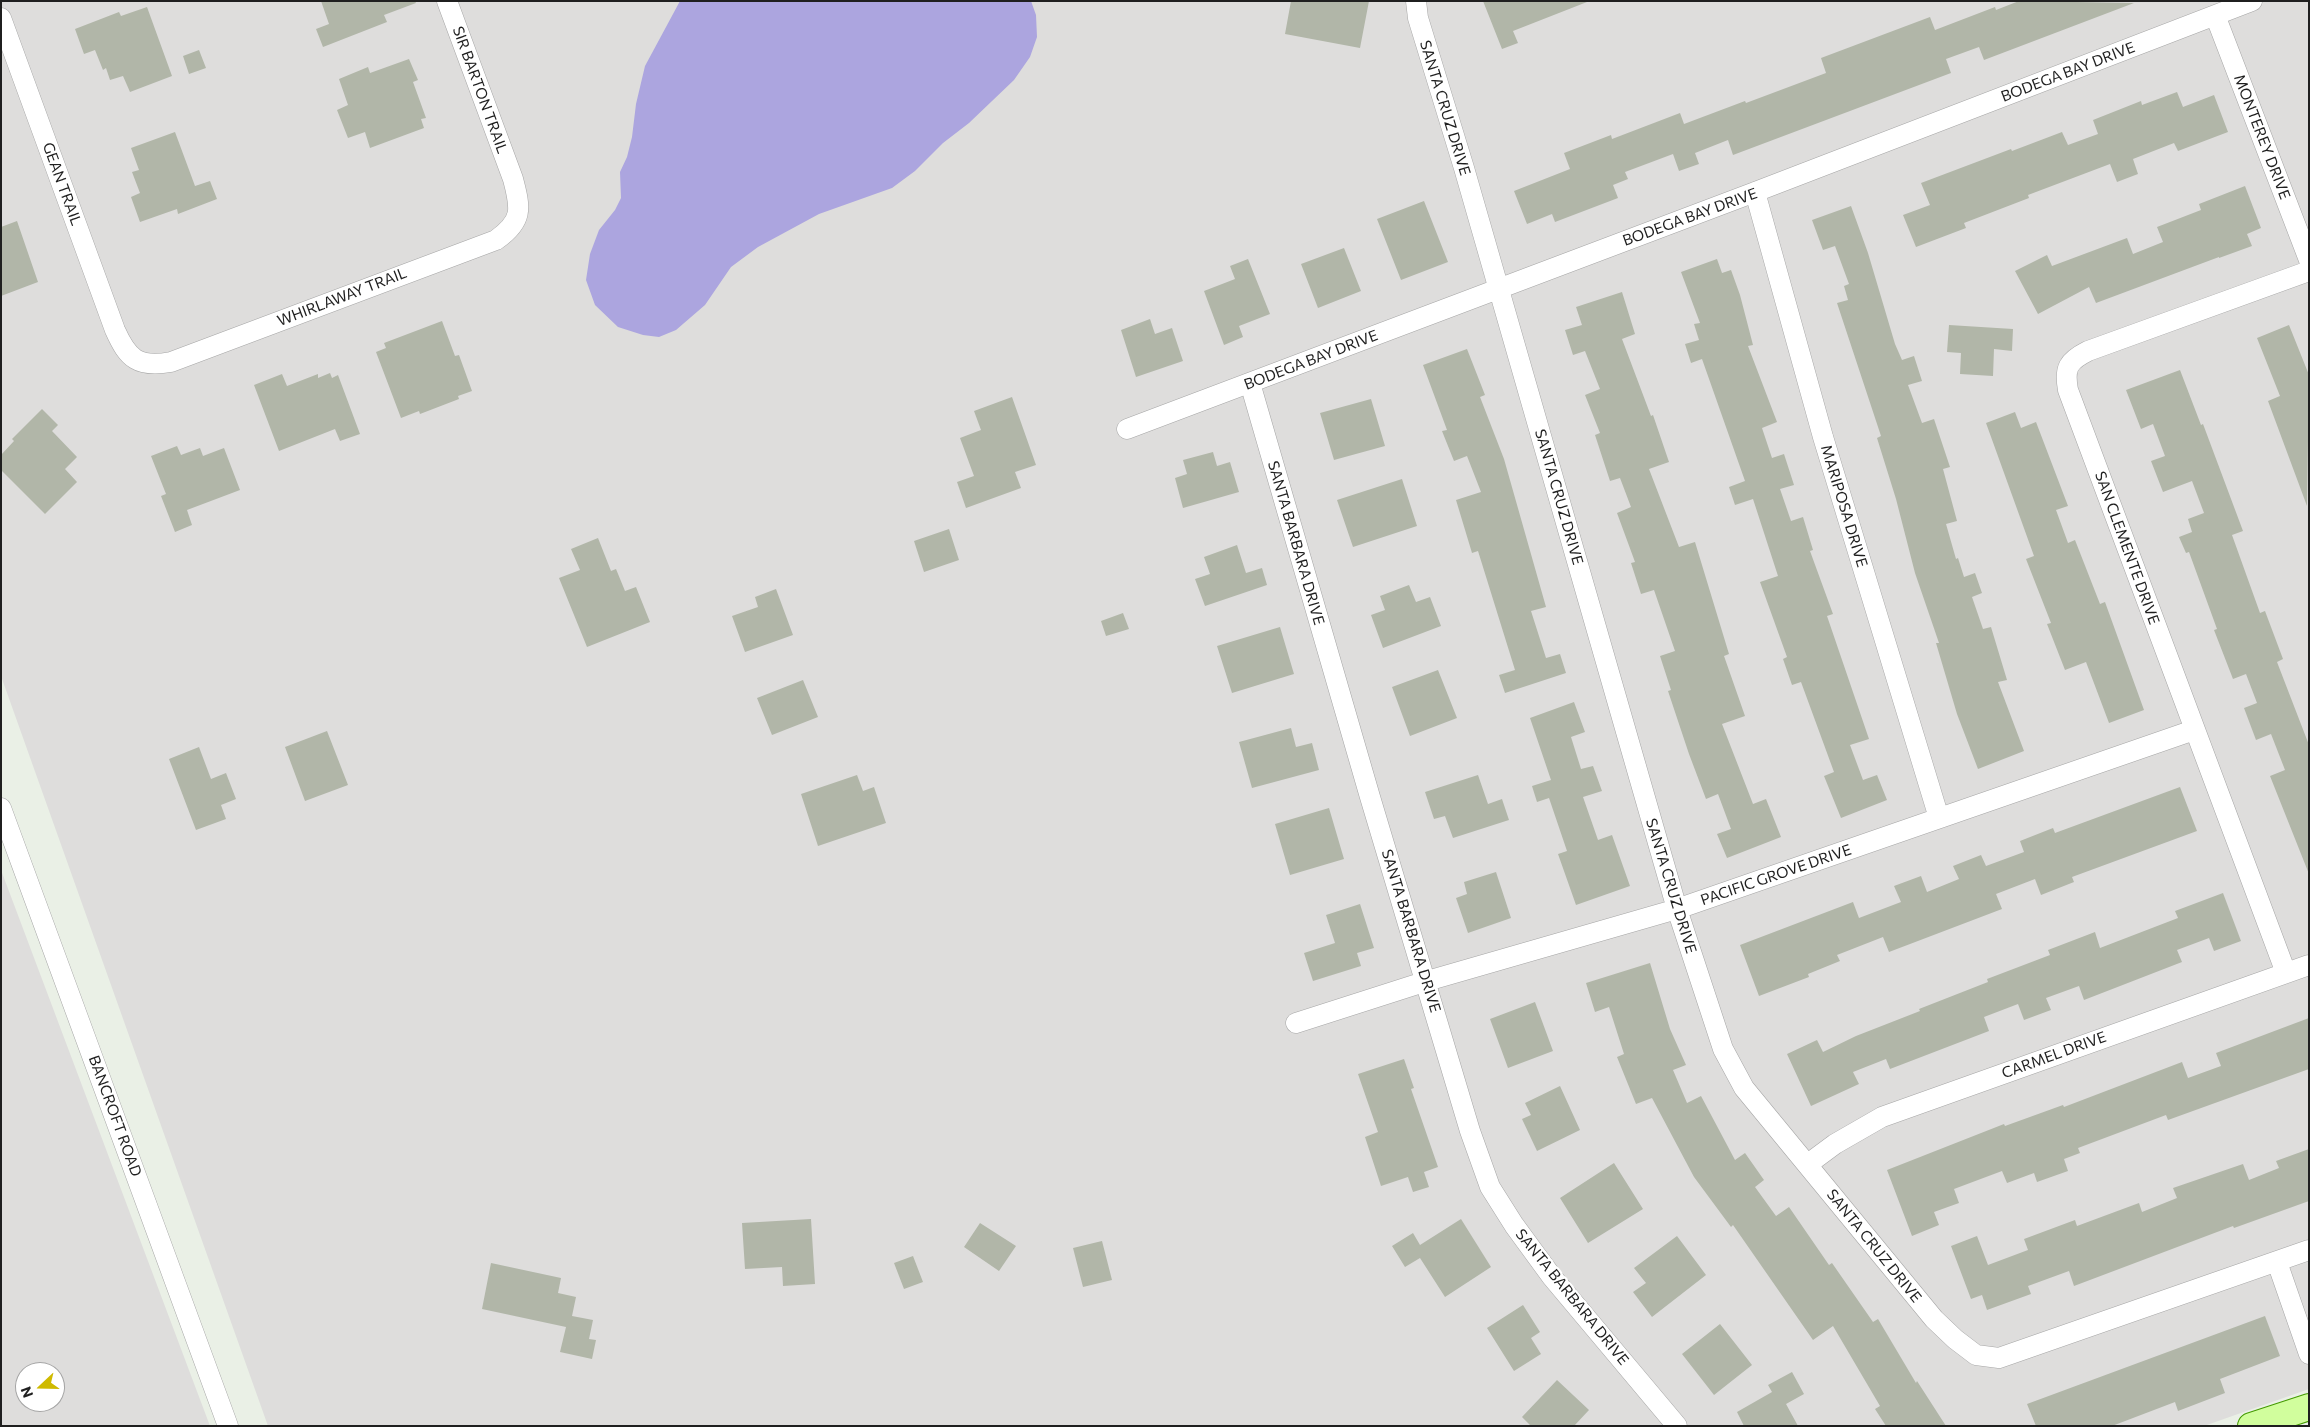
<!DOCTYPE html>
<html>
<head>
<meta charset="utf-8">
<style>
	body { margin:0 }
	#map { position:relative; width:2310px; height:1427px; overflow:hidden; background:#eaf0e6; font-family:Commissioner,sans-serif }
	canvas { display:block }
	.frame { position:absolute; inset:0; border:2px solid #1f1f1f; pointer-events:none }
	.north { position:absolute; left:15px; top:1362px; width:50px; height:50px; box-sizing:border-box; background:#fff; border:1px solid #a5a5a5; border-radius:50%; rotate:249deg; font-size:14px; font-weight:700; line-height:20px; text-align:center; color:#1f1f1f }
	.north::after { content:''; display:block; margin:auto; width:18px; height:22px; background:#cfba00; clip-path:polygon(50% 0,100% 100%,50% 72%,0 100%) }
</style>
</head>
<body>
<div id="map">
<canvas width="2310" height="1427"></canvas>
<div class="frame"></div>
<div class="north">N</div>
</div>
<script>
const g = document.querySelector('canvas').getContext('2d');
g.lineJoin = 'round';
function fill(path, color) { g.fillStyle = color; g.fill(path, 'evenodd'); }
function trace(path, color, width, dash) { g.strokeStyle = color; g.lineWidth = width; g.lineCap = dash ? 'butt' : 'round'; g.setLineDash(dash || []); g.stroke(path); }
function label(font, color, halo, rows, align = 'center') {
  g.font = font + ' Commissioner,sans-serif'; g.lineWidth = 4.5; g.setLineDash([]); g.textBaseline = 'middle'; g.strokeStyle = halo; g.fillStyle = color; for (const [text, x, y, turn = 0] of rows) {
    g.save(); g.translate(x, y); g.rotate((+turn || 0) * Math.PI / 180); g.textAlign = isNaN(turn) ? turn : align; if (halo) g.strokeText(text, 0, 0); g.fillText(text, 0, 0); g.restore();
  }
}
const residential = new Path2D(`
	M 1,1 L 2309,1 L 2309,1389 L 2204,1426 L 268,1426 L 1,676 Z
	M 1,870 L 210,1426 L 1,1426 ZM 25,1372 L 55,1372 L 55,1402 L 25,1402 Z`);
const water = new Path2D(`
	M 680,1 L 1031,1 L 1036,15 L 1037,37 L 1030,57 L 1014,80 L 969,123 L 943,143 L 915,171 L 892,188 L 819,214 L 758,247 L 731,267 L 705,305 L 676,330 L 659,337 L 643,335 L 618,327 L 595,305 L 586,280 L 590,254 L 599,230 L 615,210 L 621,198 L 620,172 L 627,157 L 632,137 L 636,104 L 645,66 Z`);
const building = new Path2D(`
	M 321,1 L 415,1 L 416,3 L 384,15 L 387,22 L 323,47 L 316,29 L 329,24 Z
	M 1291,1 L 1369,1 L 1360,48 L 1285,34 Z
	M 1483,1 L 1587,1 L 1587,2 L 1513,31 L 1518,43 L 1502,49 Z
	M 2019,1 L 2134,3 L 1984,60 L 1979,47 L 1946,59 L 1951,73 L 1733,155 L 1728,140 L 1695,153 L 1699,164 L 1679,171 L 1673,154 L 1625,172 L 1628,179 L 1613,185 L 1618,198 L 1555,222 L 1552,214 L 1527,224 L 1514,191 L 1570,169 L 1564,153 L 1611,135 L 1612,139 L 1680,113 L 1684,124 L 1745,101 L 1746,103 L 1826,73 L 1821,58 L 1930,17 L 1935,30 L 1995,7 L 1996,10 Z
	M 147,7 L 172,76 L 130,92 L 123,76 L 110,80 L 106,68 L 103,70 L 95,50 L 84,54 L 75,29 L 119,12 L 121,16 Z
	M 199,50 L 206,68 L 189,74 L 183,56 Z
	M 409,59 L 418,80 L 413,82 L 426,118 L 421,119 L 424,128 L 370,148 L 365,132 L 348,138 L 337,110 L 348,105 L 339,79 L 368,67 L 370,73 Z
	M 2177,92 L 2183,107 L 2214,95 L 2228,132 L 2178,151 L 2174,143 L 2133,159 L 2138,174 L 2117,182 L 2110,164 L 2028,195 L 2029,198 L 1964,223 L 1966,228 L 1916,247 L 1903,215 L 1930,205 L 1921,183 L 2011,149 L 2012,151 L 2062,132 L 2068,145 L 2098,134 L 2093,120 L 2141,101 L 2142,105 Z
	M 175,132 L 195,186 L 210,181 L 217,199 L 178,214 L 177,209 L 140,222 L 131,197 L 140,193 L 132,172 L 139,170 L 131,148 Z
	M 2245,186 L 2261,228 L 2247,234 L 2252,246 L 2219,258 L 2219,257 L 2096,303 L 2089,287 L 2038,314 L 2015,271 L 2047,255 L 2052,266 L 2127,238 L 2133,254 L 2163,242 L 2157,227 L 2201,210 L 2199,204 Z
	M 1424,201 L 1448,262 L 1401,280 L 1377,219 Z
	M 1851,206 L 1868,253 L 1895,344 L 1902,360 L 1914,356 L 1922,381 L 1908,385 L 1922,423 L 1934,419 L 1950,467 L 1943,469 L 1957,521 L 1946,524 L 1956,559 L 1958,558 L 1964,577 L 1975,573 L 1982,593 L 1972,597 L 1983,629 L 1991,627 L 2007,680 L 1998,682 L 2024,751 L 1978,769 L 1957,714 L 1936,643 L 1939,643 L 1915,573 L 1896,499 L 1877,438 L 1881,436 L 1837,303 L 1848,300 L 1844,286 L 1849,284 L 1835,246 L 1823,250 L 1812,220 Z
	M 17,221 L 38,282 L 1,296 L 1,227 Z
	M 1344,248 L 1361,291 L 1318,308 L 1301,264 Z
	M 1248,259 L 1270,314 L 1239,326 L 1243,337 L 1224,345 L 1204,291 L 1235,279 L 1230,266 Z
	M 1717,259 L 1722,273 L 1731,270 L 1740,295 L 1753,345 L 1748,346 L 1777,422 L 1762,428 L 1772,458 L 1784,454 L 1794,485 L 1780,489 L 1791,521 L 1803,517 L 1813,550 L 1810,551 L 1833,614 L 1827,616 L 1869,739 L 1850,745 L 1863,780 L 1877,775 L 1887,800 L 1841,818 L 1824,776 L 1834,772 L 1801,682 L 1792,685 L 1783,659 L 1787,657 L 1760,582 L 1778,576 L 1753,499 L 1735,505 L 1729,487 L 1745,481 L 1702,359 L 1691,363 L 1685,344 L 1699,340 L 1694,324 L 1700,323 L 1681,272 Z
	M 1622,292 L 1635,334 L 1622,339 L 1651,416 L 1653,415 L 1669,462 L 1649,469 L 1679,547 L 1695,542 L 1729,654 L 1724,656 L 1745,716 L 1722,724 L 1753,804 L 1766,799 L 1781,837 L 1727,858 L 1717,834 L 1731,829 L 1718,794 L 1706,799 L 1689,754 L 1668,691 L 1671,690 L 1660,656 L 1675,651 L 1654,590 L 1641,594 L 1631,563 L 1635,562 L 1617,513 L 1631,507 L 1620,478 L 1610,481 L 1595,435 L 1600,433 L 1585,395 L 1600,389 L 1585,351 L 1573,355 L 1565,330 L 1582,325 L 1576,307 Z
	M 1150,319 L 1155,334 L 1172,328 L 1183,361 L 1136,377 L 1121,330 Z
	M 442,321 L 455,356 L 459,355 L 472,391 L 458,396 L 459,399 L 420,414 L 419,411 L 401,418 L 376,352 L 386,348 L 384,343 Z
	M 1949,325 L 2013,329 L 2012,351 L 1994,349 L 1993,376 L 1960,374 L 1961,353 L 1947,352 Z
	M 2289,325 L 2309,375 L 2307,506 L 2268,401 L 2280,396 L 2257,338 Z
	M 1467,349 L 1485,395 L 1480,397 L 1504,459 L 1546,607 L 1531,611 L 1546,658 L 1560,654 L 1566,673 L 1505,693 L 1499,675 L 1515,670 L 1478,551 L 1472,553 L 1456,500 L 1481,492 L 1467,456 L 1454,461 L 1442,431 L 1447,430 L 1423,365 Z
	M 2180,370 L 2201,425 L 2203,424 L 2243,531 L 2232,535 L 2260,613 L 2265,611 L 2283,659 L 2277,662 L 2309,745 L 2309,874 L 2270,776 L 2285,770 L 2271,734 L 2256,740 L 2244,708 L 2257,703 L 2246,674 L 2233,679 L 2214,630 L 2217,629 L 2189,552 L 2186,553 L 2179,537 L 2192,532 L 2188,519 L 2204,513 L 2192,481 L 2163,492 L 2151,461 L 2165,456 L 2153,424 L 2141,429 L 2126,390 Z
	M 330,373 L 332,378 L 338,375 L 360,434 L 340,441 L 335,429 L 279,451 L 254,385 L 282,374 L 287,386 L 318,374 L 318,378 Z
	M 1012,397 L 1036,465 L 1015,472 L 1021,488 L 966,508 L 957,482 L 974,476 L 960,438 L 981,430 L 974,411 Z
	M 1371,399 L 1385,446 L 1334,460 L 1320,413 Z
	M 42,409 L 58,425 L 52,431 L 77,457 L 65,469 L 77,482 L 45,514 L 1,470 L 1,455 L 14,441 L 12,439 Z
	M 2015,412 L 2021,428 L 2036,422 L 2068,506 L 2056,510 L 2068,543 L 2075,540 L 2100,604 L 2105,602 L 2144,710 L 2109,723 L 2086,662 L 2065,670 L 2047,624 L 2051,623 L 2026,559 L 2034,556 L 1986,423 Z
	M 177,446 L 181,455 L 200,448 L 203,456 L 224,448 L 240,490 L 187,510 L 192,525 L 175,532 L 161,496 L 166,494 L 151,456 Z
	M 1213,452 L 1217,466 L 1230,462 L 1239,492 L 1183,508 L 1175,478 L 1187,474 L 1183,460 Z
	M 1402,479 L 1417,526 L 1353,547 L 1337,500 Z
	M 949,529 L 959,560 L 924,572 L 914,541 Z
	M 598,538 L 611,571 L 616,569 L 625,591 L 636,587 L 650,622 L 587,647 L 559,578 L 580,570 L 571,549 Z
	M 1237,545 L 1246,573 L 1262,568 L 1267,585 L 1205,606 L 1195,579 L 1210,574 L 1204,557 Z
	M 1409,585 L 1416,602 L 1430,597 L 1441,626 L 1383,648 L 1371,615 L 1385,610 L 1380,596 Z
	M 776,589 L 793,635 L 745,652 L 732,616 L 758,607 L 755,597 Z
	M 1123,613 L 1129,629 L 1106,636 L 1101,621 Z
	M 1280,627 L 1294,674 L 1232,693 L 1217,646 Z
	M 1438,670 L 1457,718 L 1410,736 L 1392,687 Z
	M 803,680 L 818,717 L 772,735 L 757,698 Z
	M 1574,702 L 1585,732 L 1571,737 L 1581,769 L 1593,766 L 1602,791 L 1583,797 L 1598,840 L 1612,835 L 1630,886 L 1576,905 L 1558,854 L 1567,851 L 1549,798 L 1537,802 L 1532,786 L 1551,780 L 1530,718 Z
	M 1291,728 L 1296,747 L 1312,743 L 1319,770 L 1252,788 L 1239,742 Z
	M 327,731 L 348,785 L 305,801 L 285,747 Z
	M 199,747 L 211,779 L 226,773 L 236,799 L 221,805 L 226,819 L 196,830 L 169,759 Z
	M 857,775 L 863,791 L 874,787 L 886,823 L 818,846 L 801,794 Z
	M 1478,775 L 1488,804 L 1502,799 L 1509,820 L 1453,838 L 1445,816 L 1434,819 L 1425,792 Z
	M 2180,787 L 2197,831 L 2072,877 L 2074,882 L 2041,895 L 2035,879 L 1996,894 L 2002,909 L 1889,952 L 1883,937 L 1837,955 L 1840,961 L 1808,974 L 1809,977 L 1759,996 L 1740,945 L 1853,902 L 1859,918 L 1901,902 L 1894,886 L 1921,876 L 1927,892 L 1959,879 L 1953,866 L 1981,855 L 1986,866 L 2024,852 L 2020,841 L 2053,828 L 2055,833 Z
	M 1329,808 L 1344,859 L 1290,875 L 1275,824 Z
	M 1496,872 L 1511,918 L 1468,933 L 1456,898 L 1467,894 L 1464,882 Z
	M 2223,893 L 2241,941 L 2214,951 L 2209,938 L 2177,950 L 2182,962 L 2084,1000 L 2079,986 L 2046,998 L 2051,1010 L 2024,1020 L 2018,1004 L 1984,1017 L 1989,1031 L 1890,1069 L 1886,1059 L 1853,1072 L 1859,1084 L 1811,1106 L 1787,1054 L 1817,1040 L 1823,1052 L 1856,1036 L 1920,1011 L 1919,1009 L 1988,982 L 1987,979 L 2050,955 L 2048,950 L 2095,932 L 2100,948 L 2178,918 L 2175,911 Z
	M 1360,904 L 1374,948 L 1357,953 L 1361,966 L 1313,981 L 1304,953 L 1335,943 L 1326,915 Z
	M 1650,963 L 1670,1029 L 1686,1065 L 1673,1070 L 1687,1103 L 1701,1096 L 1735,1160 L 1745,1153 L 1764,1180 L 1755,1187 L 1776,1216 L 1789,1207 L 1829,1265 L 1832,1263 L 1873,1322 L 1878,1319 L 1916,1383 L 1917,1381 L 1946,1426 L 1886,1426 L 1875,1409 L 1880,1406 L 1833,1326 L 1813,1340 L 1733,1225 L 1731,1227 L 1694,1177 L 1652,1098 L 1636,1104 L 1617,1057 L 1624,1054 L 1609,1007 L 1595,1012 L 1586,983 Z
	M 1535,1002 L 1553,1051 L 1508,1068 L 1490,1019 Z
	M 2309,1018 L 2309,1069 L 2168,1120 L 2166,1115 L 2078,1148 L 2080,1153 L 2064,1159 L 2068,1171 L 2037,1182 L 2034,1173 L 2007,1183 L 2002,1171 L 1954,1189 L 1959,1203 L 1934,1212 L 1939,1225 L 1912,1236 L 1887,1170 L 2004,1124 L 2005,1126 L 2063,1105 L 2064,1107 L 2182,1062 L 2188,1078 L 2221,1066 L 2216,1053 Z
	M 1404,1059 L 1414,1088 L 1411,1089 L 1438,1167 L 1424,1172 L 1429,1187 L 1413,1192 L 1408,1177 L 1381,1186 L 1365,1137 L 1378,1132 L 1358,1074 Z
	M 1560,1086 L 1580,1130 L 1537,1151 L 1522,1119 L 1531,1115 L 1525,1103 Z
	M 2309,1149 L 2309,1201 L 2234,1228 L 2233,1226 L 2074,1286 L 2069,1271 L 2028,1286 L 2031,1294 L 1987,1310 L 1982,1295 L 1971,1299 L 1951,1246 L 1977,1236 L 1988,1265 L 2028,1250 L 2024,1239 L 2075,1220 L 2077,1226 L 2139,1203 L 2142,1212 L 2177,1198 L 2173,1188 L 2243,1164 L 2249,1180 L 2279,1168 L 2276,1161 Z
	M 1614,1163 L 1643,1209 L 1588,1243 L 1560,1198 Z
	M 811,1219 L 815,1284 L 783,1286 L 782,1267 L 745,1269 L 742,1223 Z
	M 1461,1219 L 1491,1267 L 1445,1297 L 1420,1258 L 1405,1267 L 1392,1246 L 1413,1233 L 1420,1245 Z
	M 980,1223 L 1016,1246 L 999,1271 L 964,1247 Z
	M 1677,1236 L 1706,1275 L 1652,1317 L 1633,1292 L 1646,1283 L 1634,1268 Z
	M 1102,1241 L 1112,1280 L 1083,1287 L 1073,1248 Z
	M 913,1256 L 923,1282 L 904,1289 L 894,1263 Z
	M 491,1263 L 561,1278 L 558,1293 L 576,1297 L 572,1316 L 593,1320 L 589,1339 L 596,1340 L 592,1359 L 560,1352 L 566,1327 L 482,1309 Z
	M 1523,1305 L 1540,1332 L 1531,1338 L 1541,1354 L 1514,1371 L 1487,1328 Z
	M 2265,1316 L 2280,1356 L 2220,1379 L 2225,1393 L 2178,1411 L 2175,1402 L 2112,1426 L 2036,1426 L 2027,1404 Z
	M 1720,1324 L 1752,1365 L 1714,1395 L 1682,1354 Z
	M 1792,1372 L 1804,1394 L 1786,1404 L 1798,1426 L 1744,1426 L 1737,1412 L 1772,1392 L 1768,1385 Z
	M 1557,1380 L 1589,1410 L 1574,1426 L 1531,1426 L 1522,1417 Z`);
const minor = new Path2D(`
	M 1416,1 L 1418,18 L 1464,168 L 1677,909 L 1723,1049 L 1744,1088 L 1934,1319 L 1955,1339 L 1976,1355 L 1999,1358 L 2309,1250
	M 2215,15 L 2309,260
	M 1,18 L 115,330 C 128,359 138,368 171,362 L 496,240 C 523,221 521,209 513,179 L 447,1
	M 1755,192 L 1823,437 L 1939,818
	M 1250,383 L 1370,797 L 1470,1131 L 1490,1187 L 1514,1225 L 1552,1277 L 1677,1426
	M 1127,429 L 1755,192 L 2252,1
	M 1,808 L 228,1426
	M 2286,973 L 2068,390 C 2064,368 2068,361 2088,351 L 2309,271
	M 1296,1023 L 1427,981 L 1677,909 L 2194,730
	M 1808,1164 L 1835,1144 L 1882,1117 L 2309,965
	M 2277,1262 L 2309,1354`);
const major = new Path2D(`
	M 2251,1426 L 2309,1407`);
const streetNames = [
	["BODEGA BAY DRIVE",2068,72,-21],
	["SIR BARTON TRAIL",480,90,70],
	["SANTA CRUZ DRIVE",1445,108,73],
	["MONTEREY DRIVE",2262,137,69],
	["GEAN TRAIL",62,184,70],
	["BODEGA BAY DRIVE",1690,217,-20],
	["WHIRLAWAY TRAIL",342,297,-21],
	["BODEGA BAY DRIVE",1311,360,-21],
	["SANTA CRUZ DRIVE",1559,497,74],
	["MARIPOSA DRIVE",1844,506,73],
	["SANTA BARBARA DRIVE",1296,543,74],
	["SAN CLEMENTE DRIVE",2127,548,70],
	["PACIFIC GROVE DRIVE",1776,875,-19],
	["SANTA CRUZ DRIVE",1671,886,73],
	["SANTA BARBARA DRIVE",1411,931,73],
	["CARMEL DRIVE",2054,1055,-20],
	["BANCROFT ROAD",115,1116,70],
	["SANTA CRUZ DRIVE",1874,1246,51],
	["SANTA BARBARA DRIVE",1572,1297,51]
];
fill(residential, '#dedddc');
fill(water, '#aca5df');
fill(building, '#b1b6a8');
trace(minor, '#a6a6a6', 21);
trace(major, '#439b00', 28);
trace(minor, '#fff', 20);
trace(major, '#d1fe9d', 26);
label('15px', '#1f1f1f', '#fff', streetNames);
</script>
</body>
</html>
